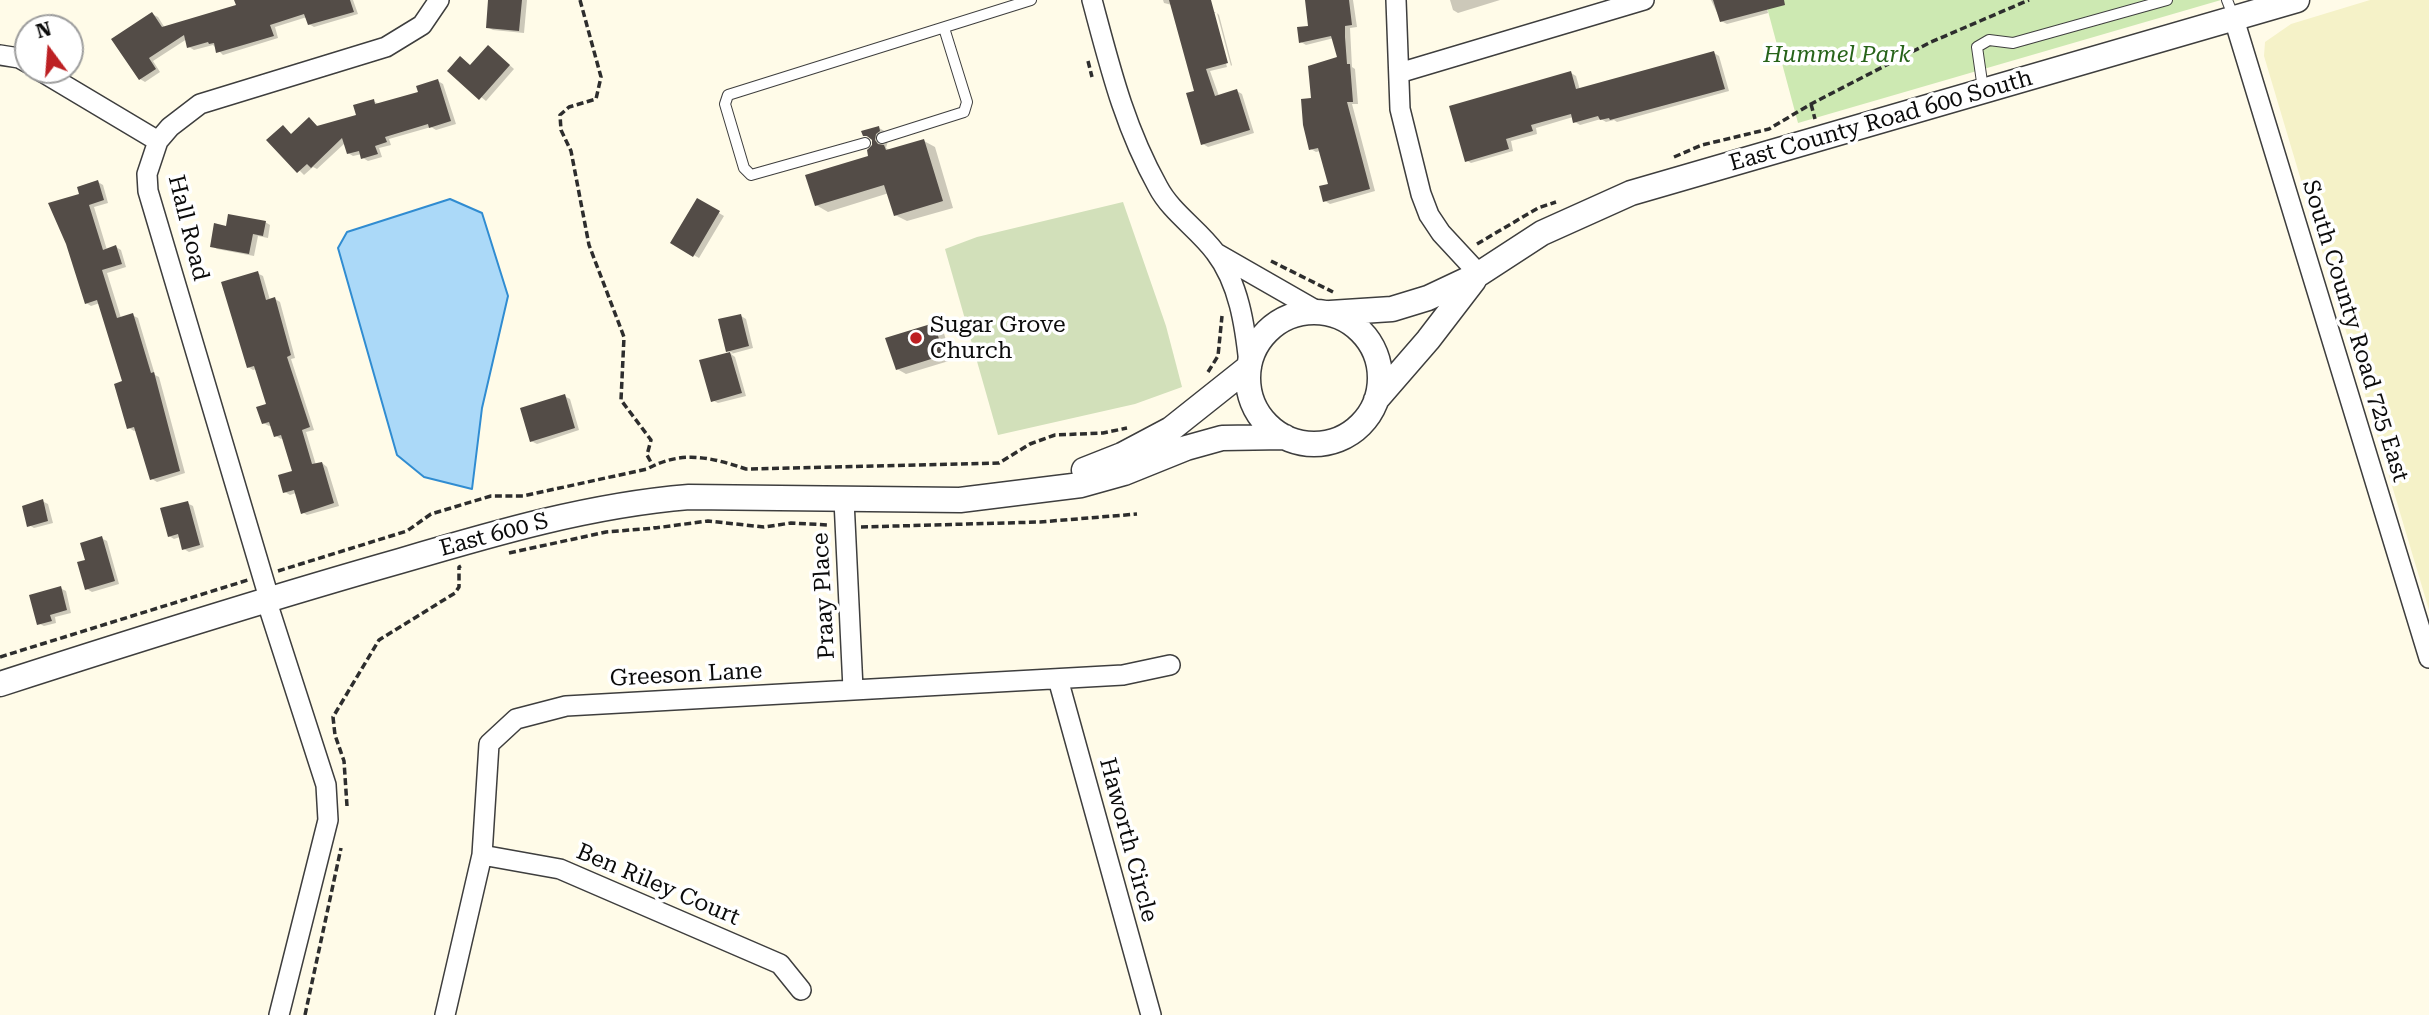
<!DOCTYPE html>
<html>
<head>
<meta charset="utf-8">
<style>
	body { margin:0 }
	#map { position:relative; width:2429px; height:1015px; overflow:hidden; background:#fffbe8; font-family:"Roboto Serif",serif }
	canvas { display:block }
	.north { position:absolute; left:14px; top:14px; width:70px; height:70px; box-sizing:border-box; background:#fff; border:2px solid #9d9d9d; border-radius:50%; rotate:344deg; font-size:19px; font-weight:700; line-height:28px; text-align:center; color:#0b0b0b }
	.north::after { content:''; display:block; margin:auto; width:24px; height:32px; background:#bd2023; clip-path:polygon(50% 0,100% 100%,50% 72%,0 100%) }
</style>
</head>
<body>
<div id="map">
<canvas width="2429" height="1015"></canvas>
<div class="north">N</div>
</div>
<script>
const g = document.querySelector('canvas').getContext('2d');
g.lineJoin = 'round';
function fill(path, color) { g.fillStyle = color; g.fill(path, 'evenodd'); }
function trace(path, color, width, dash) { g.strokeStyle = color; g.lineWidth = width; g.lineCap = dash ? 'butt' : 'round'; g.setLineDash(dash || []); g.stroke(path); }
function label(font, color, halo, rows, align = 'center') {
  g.font = font + ' "Roboto Serif",serif'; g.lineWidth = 7; g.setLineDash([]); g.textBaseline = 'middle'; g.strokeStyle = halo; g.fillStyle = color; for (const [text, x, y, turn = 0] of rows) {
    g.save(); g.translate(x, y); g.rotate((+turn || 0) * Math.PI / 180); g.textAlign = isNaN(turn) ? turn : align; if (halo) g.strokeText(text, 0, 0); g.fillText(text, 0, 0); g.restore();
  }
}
const farmland = new Path2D(`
	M 2370,0 L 2429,0 L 2429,610 L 2264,56 L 2265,42 L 2291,24 Z`);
const green = new Path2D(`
	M 1765,0 L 2221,0 L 1798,123 Z`);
const cemetery = new Path2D(`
	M 1123,202 L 1166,326 L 1182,387 L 1135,404 L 998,435 L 945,249 L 977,237 Z`);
const water = new Path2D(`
	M 450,199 L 482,213 L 508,296 L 482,408 L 472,489 L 424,477 L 397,455 L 338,248 L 347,232 Z`);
const shadow = new Path2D(`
	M 236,0 L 353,0 L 358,14 L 314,27 L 309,24 L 307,17 L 275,27 L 278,38 L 223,55 L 213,45 L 194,50 L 189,47 L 187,39 L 153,61 L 160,72 L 145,82 L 140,79 L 152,14 L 158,17 L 165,28 L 238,6 Z
	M 490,0 L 527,0 L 524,33 L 493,30 L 487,27 Z
	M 1163,0 L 1210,0 L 1213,11 L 1216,13 L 1213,13 L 1227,67 L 1210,71 L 1219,96 L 1237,91 L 1242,94 L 1254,133 L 1208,147 L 1203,144 L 1196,92 L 1172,5 L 1164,3 Z
	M 1306,0 L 1353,0 L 1357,27 L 1350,28 L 1352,67 L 1355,69 L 1358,104 L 1352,104 L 1375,191 L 1330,204 L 1325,201 L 1330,185 L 1320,151 L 1316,152 L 1311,149 L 1313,100 L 1340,58 L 1334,38 L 1306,45 L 1301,42 L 1310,27 Z
	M 1450,0 L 1500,0 L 1458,13 L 1453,10 Z
	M 1711,0 L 1765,0 L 1768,13 L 1727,24 L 1721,21 Z
	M 1217,13 L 1219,15 L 1232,65 L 1231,66 Z
	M 494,51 L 514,69 L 486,101 L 450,71 L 471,66 Z
	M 1714,53 L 1719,56 L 1729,91 L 1617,122 L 1614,120 L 1606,122 L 1601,119 L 1580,125 L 1575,122 L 1573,117 L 1536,128 L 1537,134 L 1511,141 L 1513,151 L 1471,163 L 1466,160 L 1571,73 L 1576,76 L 1580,90 Z
	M 438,81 L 443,84 L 456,124 L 436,130 L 431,127 L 389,139 L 391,145 L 379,148 L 382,157 L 368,161 L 363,158 L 362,154 L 353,156 L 348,153 L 345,143 L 317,169 L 313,167 L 304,175 L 269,140 L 283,127 L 292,135 L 309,119 L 319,127 L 358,116 L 373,101 L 379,104 L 420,93 Z
	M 879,128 L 890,134 L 886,148 L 891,151 L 924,141 L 935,147 L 953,208 L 907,221 L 895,215 L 889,193 L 828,212 L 816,205 L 871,157 L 874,140 L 864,135 Z
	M 98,182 L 103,185 L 108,203 L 94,207 L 107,250 L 116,247 L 121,250 L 126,267 L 107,273 L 121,318 L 132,315 L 138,318 L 155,375 L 159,377 L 185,473 L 157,482 L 152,479 L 137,430 L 134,431 L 129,428 L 124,382 L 100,303 L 91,306 L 86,303 L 81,195 Z
	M 697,200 L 724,216 L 699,258 L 672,243 Z
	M 265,222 L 270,225 L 268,238 L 258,236 L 254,256 L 217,249 L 212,246 L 227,228 Z
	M 257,273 L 263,276 L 270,300 L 275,299 L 280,302 L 295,358 L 291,359 L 314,430 L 306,432 L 316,465 L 322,463 L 327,467 L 339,506 L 307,515 L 302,512 L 296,493 L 290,495 L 285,492 L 294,472 L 284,438 L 281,439 L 276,436 L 272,425 L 269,426 L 263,423 L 268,405 L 257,369 L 253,370 L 248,367 Z
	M 741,316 L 746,319 L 753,348 L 731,354 L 735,357 L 746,396 L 718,403 L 712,400 L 702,362 L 733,353 L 728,351 Z
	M 934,325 L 943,330 L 952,360 L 906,374 L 897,369 Z
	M 564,396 L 570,399 L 579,430 L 537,444 L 531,441 Z
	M 42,501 L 48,504 L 53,523 L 34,528 L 29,525 Z
	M 187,503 L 193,506 L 204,547 L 189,552 L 184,549 L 180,537 L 174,539 L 169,536 Z
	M 101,538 L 107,541 L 119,584 L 92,592 L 87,589 Z
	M 60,588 L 66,591 L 71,613 L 55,617 L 56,623 L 44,626 L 38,623 Z`);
const building = new Path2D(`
	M 234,0 L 350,0 L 354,12 L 308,25 L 304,14 L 270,25 L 274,36 L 216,53 L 214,43 L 209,44 L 208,42 L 187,48 L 184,35 L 149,58 L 156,69 L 139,80 L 111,39 L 152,12 L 162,27 L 236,5 Z
	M 488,0 L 522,0 L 519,31 L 486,28 Z
	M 1169,0 L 1211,0 L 1228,63 L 1206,69 L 1215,96 L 1237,89 L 1250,130 L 1201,145 L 1186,93 L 1194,91 Z
	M 1305,0 L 1349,0 L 1352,25 L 1345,26 L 1345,37 L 1347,64 L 1350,64 L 1353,102 L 1347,102 L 1370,189 L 1323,202 L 1319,186 L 1328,184 L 1318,148 L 1309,150 L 1303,125 L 1301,99 L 1311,98 L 1308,66 L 1337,57 L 1331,36 L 1299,43 L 1297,27 L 1308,26 Z
	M 1713,0 L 1784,0 L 1785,5 L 1720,22 Z
	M 488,45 L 510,65 L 479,100 L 447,71 L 460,56 L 470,65 Z
	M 1714,51 L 1725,89 L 1610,120 L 1609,118 L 1600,120 L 1598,116 L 1573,123 L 1571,114 L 1531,125 L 1533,131 L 1506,139 L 1509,149 L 1465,162 L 1449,106 L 1571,71 L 1576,89 Z
	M 438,79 L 451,121 L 429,128 L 428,124 L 385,137 L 387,142 L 375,146 L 378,154 L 361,159 L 359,151 L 347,154 L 342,138 L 311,168 L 307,164 L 297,173 L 266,140 L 283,125 L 291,134 L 309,117 L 317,126 L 356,115 L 353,105 L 374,99 L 375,104 L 418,92 L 416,86 Z
	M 879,126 L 880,131 L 876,134 L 875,140 L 878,144 L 884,145 L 886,150 L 924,139 L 943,201 L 894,216 L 884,185 L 815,206 L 805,175 L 868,156 L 867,150 L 872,145 L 872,140 L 867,136 L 863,136 L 861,131 Z
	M 98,180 L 104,200 L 89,205 L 103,250 L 116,245 L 122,264 L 102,270 L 117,318 L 133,313 L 151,373 L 154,372 L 180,471 L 150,480 L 134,427 L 127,429 L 114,384 L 122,381 L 97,300 L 85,304 L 66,244 L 48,203 L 79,194 L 77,187 Z
	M 697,198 L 720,211 L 693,257 L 670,243 Z
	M 228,214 L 266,221 L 263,236 L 253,234 L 249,254 L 210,247 L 214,223 L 226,226 Z
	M 258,271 L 266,300 L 275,297 L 291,355 L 287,357 L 310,427 L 302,430 L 312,464 L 322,462 L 334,503 L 301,514 L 294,490 L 283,493 L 278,475 L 292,471 L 281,435 L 274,437 L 269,422 L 262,424 L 256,407 L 266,404 L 254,366 L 247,368 L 221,282 Z
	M 741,314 L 749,346 L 726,352 L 718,319 Z
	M 934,323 L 944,355 L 896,370 L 885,338 Z
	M 730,352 L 742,393 L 711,402 L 699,360 Z
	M 565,394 L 575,428 L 530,442 L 520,408 Z
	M 43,499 L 48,521 L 27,527 L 22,506 Z
	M 188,501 L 200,545 L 182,550 L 178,534 L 168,537 L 160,508 Z
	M 102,536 L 115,581 L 85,590 L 77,562 L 85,560 L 80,543 Z
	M 61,586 L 67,610 L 50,615 L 52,621 L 37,625 L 29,595 Z`);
const path = new Path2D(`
	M 580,0 L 601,77 L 596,99 L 569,107 L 560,115 L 561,130 L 571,151 L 589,245 L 624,337 L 621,400 L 651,440 L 647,455 L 653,466
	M 1088,61 L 1092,77
	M 1811,104 L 1815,119
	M 1674,157 L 1702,145 L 1769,129 L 1811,104 L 1931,42 L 2029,0
	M 1477,244 L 1538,208 L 1556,202
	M 1271,261 L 1333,292
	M 1208,372 L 1218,356 L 1222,316
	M 655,526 L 655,528 L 708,521 L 764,527 L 791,523 L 829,525
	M 861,527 L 1040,522 L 1137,514
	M 509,553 L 606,532 L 655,528
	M 278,571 L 407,531 L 431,514 L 491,496 L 523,496 L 647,469 C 682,450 710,457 746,469 L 999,463 L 1030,444 L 1055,435 L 1103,433 L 1127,428
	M 0,657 L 248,580
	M 347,806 L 344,761 L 335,735 L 333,717 L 379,640 L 455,593 L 459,587 L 459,567 L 461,566
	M 305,1015 L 341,848`);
const service = new Path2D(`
	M 2227,0 L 2234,18
	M 1983,89 L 1977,47 L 1989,40 L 2013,43 L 2167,0
	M 882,138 L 964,112 L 967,102 L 944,28
	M 865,143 L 751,175 L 744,168 L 725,104 L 728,95 L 1031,0`);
const minor = new Path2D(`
	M 1092,0 C 1110,67 1124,126 1158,187 C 1171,212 1198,229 1215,252 C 1239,283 1245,326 1249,364
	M 1396,0 L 1400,109 L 1421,194 L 1429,215 L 1441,233 L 1479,274
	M 2234,19 L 2429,658
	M 0,55 L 19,58 L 28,63
	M 39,70 L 158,141
	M 1399,73 L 1644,0
	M 1216,253 L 1319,312
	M 844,500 L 853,689
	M 269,598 L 148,191 L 147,174 L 158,141 L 170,127 L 200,104 L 386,47 L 422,25 L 439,0
	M 266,599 L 326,785 L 328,820 L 279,1015
	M 1058,679 L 1151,1015
	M 482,855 L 560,869 L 780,964 L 801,990
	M 445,1015 L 482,855 L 489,744 L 516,719 L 566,706 L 1123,675 L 1170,665`);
const tertiary = new Path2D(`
	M1248 378a66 66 0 1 1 132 0a66 66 0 1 1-132 0Z
	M 1330,313 L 1392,309 L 1428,298 L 1479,274 L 1542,233 L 1631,193 L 2297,0
	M 1376,400 L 1428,340 L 1474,280
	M 1084,470 L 1122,455 L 1171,429 L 1249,367
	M 0,684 C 133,641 266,599 400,561 C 495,533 590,505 689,497 L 960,500 L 1081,485 L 1124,473 L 1186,448 L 1222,438 L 1285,437`);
const markers = [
	[916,338,7,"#bd2023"]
];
const parkNames = [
	["Hummel Park",1837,55]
];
const streetNames = [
	["East County Road 600 South",1881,121,-16],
	["Hall Road",188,228,76],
	["South County Road 725 East",2355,331,73],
	["East 600 S",494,535,-15],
	["Praay Place",824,596,-93],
	["Greeson Lane",686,675,-3],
	["Haworth Circle",1128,840,75],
	["Ben Riley Court",658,885,23]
];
const poiNames = [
	["Sugar Grove",930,325],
	["Church",930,351]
];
fill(farmland, '#f5f2c8');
fill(green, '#cde9b2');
fill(cemetery, '#d2e0ba');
fill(water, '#abd9f8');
trace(water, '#308cd1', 2);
fill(shadow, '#0003');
fill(building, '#534c47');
trace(service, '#3e3e3e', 12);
trace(minor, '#3e3e3e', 22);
trace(tertiary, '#3e3e3e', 27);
trace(path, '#2d2d2d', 3.5, [7, 3.5]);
trace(service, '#fff', 10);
trace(minor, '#fff', 19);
trace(tertiary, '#fff', 24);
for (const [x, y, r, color] of markers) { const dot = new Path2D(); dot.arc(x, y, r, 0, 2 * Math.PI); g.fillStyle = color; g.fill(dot); trace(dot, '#fff', 2.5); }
label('italic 23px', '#27631a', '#fff', parkNames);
label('23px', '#0b0b0b', '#fff', streetNames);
label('23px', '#0b0b0b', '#fff', poiNames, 'left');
</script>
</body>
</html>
